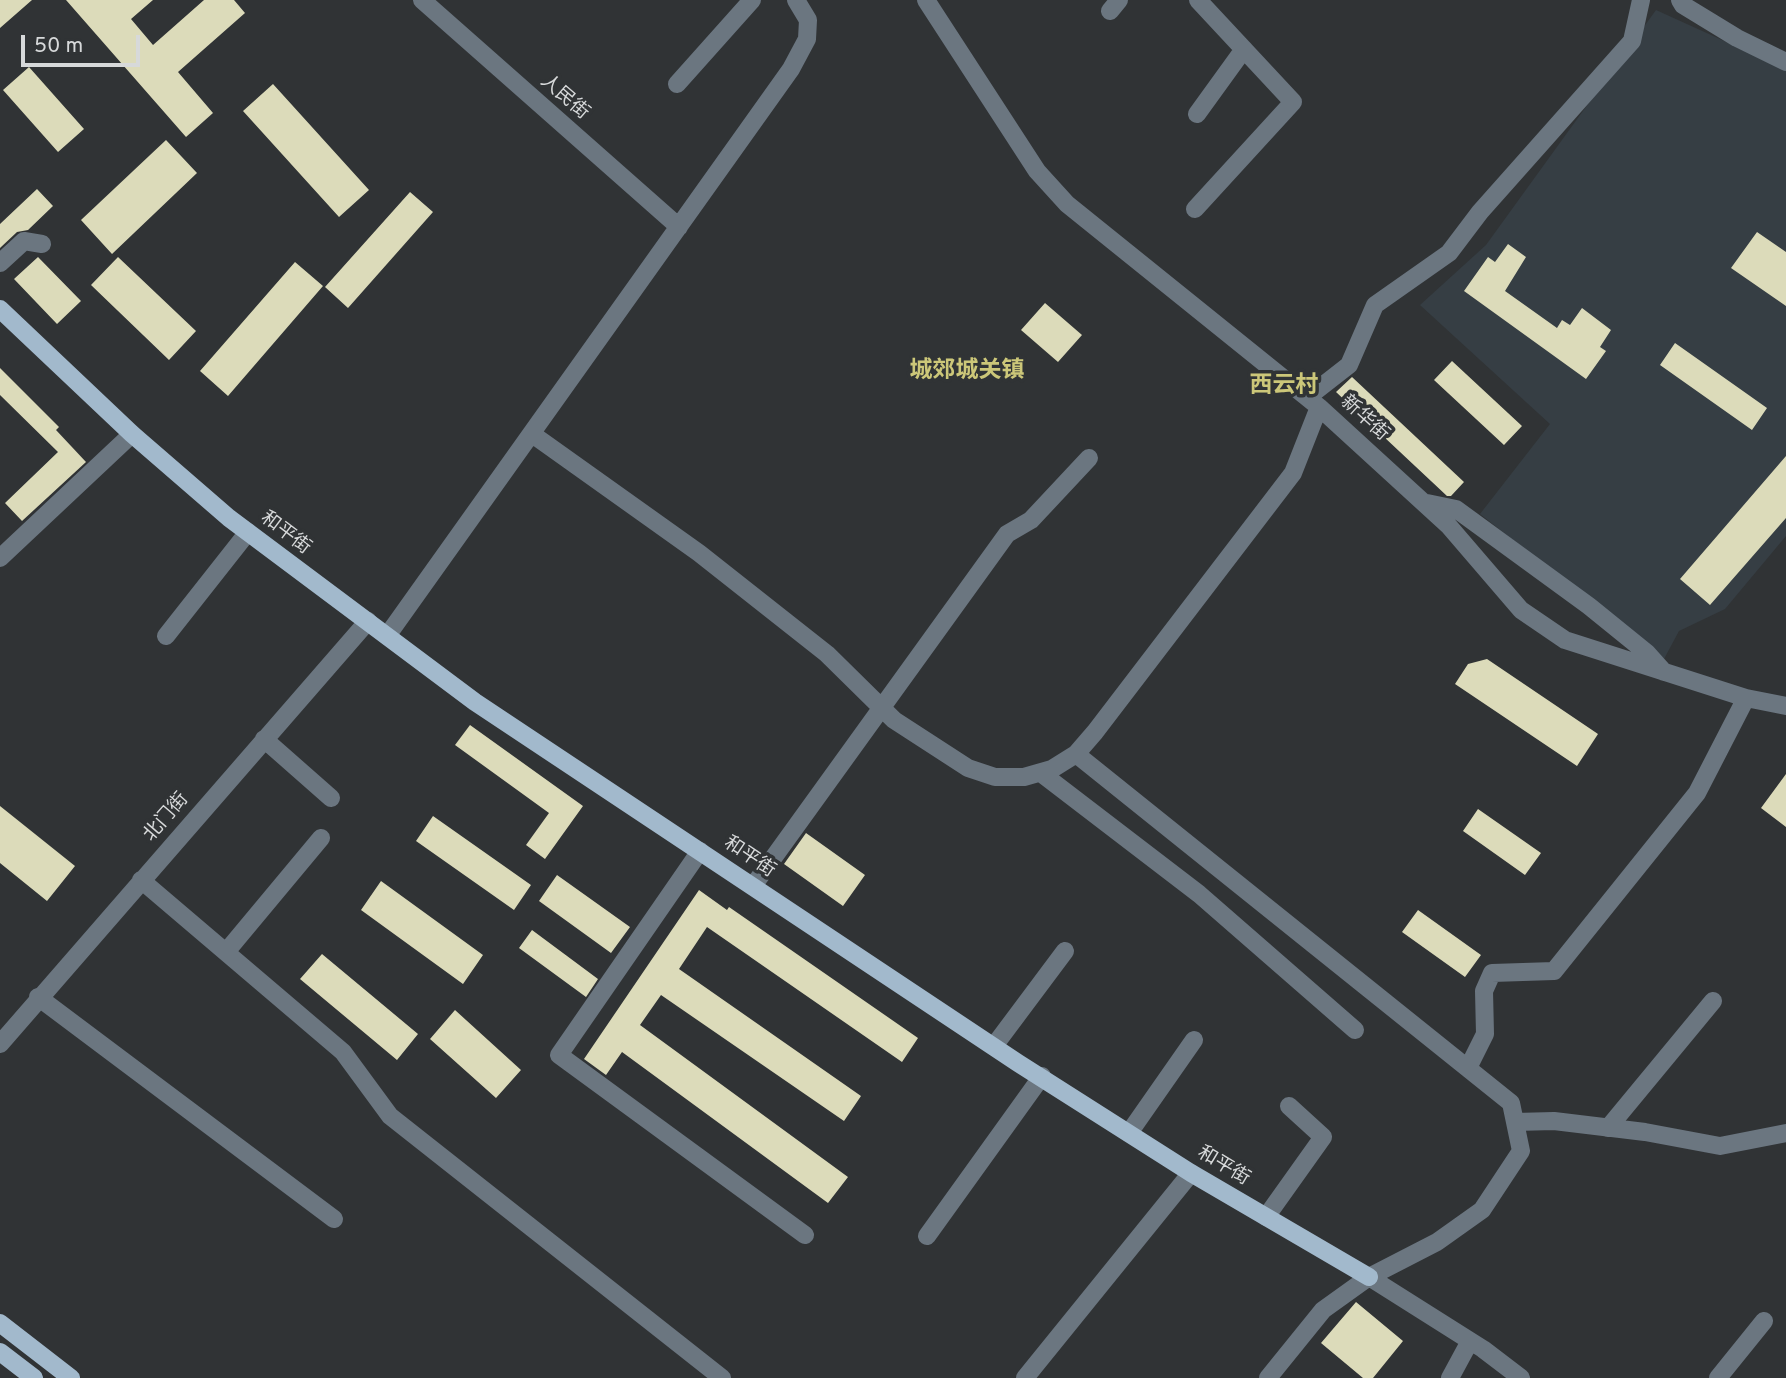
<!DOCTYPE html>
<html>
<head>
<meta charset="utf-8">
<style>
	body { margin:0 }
	#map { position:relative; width:1786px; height:1378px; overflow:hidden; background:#303335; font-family:Overpass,sans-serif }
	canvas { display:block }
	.scale { position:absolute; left:21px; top:35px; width:119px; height:32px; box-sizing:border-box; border:4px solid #d7d9da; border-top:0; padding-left:9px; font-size:21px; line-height:24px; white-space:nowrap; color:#d7d9da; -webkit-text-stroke:5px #303335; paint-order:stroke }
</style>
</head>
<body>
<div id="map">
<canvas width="1786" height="1378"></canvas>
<div class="scale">50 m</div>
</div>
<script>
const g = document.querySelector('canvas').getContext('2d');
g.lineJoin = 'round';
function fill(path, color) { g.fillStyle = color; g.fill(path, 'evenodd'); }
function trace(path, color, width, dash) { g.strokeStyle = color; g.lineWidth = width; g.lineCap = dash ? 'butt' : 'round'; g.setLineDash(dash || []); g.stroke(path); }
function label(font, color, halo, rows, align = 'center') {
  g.font = font + ' Overpass,"Noto Sans SC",sans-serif'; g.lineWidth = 7; g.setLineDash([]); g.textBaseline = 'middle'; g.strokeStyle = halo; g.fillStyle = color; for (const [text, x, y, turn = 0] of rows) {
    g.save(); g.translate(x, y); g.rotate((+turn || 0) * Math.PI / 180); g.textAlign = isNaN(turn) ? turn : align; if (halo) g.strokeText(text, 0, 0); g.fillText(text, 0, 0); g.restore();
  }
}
const built = new Path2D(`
	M 1656,10 L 1786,69 L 1786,536 L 1725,609 L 1679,631 L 1664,659 L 1480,514 L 1550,424 L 1420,305 L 1486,245 Z`);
const building = new Path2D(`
	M 0,0 L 32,0 L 0,28 Z
	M 66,0 L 153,0 L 131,19 L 153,45 L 204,0 L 234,0 L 245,13 L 178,72 L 213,113 L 186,137 Z
	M 29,67 L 84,129 L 58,152 L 3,90 Z
	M 273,84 L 369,190 L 339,217 L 243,111 Z
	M 166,140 L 197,173 L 112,254 L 81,220 Z
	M 37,189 L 53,206 L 28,230 L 17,232 L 0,248 L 0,224 Z
	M 410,192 L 433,212 L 348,308 L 325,287 Z
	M 1757,232 L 1786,252 L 1786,306 L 1731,268 Z
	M 1508,244 L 1526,257 L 1505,291 L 1557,328 L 1562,320 L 1570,325 L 1582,308 L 1611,330 L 1600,347 L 1606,351 L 1586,379 L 1464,291 L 1488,257 L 1495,262 Z
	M 38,257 L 81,301 L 57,324 L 14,279 Z
	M 118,257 L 196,331 L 169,360 L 91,285 Z
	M 295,262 L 323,286 L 228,396 L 200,371 Z
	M 1045,303 L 1082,335 L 1058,362 L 1021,330 Z
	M 1675,343 L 1767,408 L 1752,430 L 1660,365 Z
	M 1452,361 L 1522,426 L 1504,445 L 1434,380 Z
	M 0,368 L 59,427 L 56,430 L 86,462 L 22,521 L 5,503 L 58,452 L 0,395 Z
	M 1352,377 L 1464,482 L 1451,496 L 1447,496 L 1336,392 Z
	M 1786,456 L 1786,518 L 1710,605 L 1680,579 Z
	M 1487,659 L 1598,734 L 1577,766 L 1455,684 L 1468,664 Z
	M 470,725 L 583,806 L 545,859 L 526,845 L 549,813 L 455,745 Z
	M 1786,774 L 1786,827 L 1761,808 Z
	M 0,806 L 75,866 L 47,901 L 0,863 Z
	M 1478,809 L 1541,853 L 1525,875 L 1463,831 Z
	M 433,816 L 531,885 L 514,910 L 416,841 Z
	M 806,833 L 865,875 L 843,906 L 784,864 Z
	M 557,875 L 630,927 L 611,953 L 539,901 Z
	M 381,881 L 483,955 L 463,984 L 361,910 Z
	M 699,890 L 727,910 L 729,907 L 918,1038 L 902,1062 L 707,927 L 679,969 L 861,1096 L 844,1121 L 661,995 L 640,1025 L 848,1177 L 828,1203 L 622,1052 L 606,1075 L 584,1059 Z
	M 1418,910 L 1481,955 L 1465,977 L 1402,932 Z
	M 532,930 L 598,979 L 586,997 L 519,948 Z
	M 322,954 L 418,1034 L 397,1060 L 300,979 Z
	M 455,1010 L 521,1070 L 496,1098 L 430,1039 Z
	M 1356,1302 L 1403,1341 L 1373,1378 L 1363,1378 L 1321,1343 Z`);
const minor = new Path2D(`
	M 422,0 L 679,227
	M 926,0 L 1037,171 L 1067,204 L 1319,407 L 1448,525 L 1521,610 L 1565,640 L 1746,698 L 1786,706
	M 1680,0 L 1683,5 L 1737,38 L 1786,62
	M 1110,11 L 1119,0
	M 677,84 L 752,0
	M 1197,114 L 1244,49
	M 1195,209 L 1293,102 L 1198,0
	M 0,263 L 24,241 L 42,244
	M 1308,397 L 1349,365 L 1375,305 L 1449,253 L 1480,212 L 1632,41 L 1641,0
	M 532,434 L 699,553 L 827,654 L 894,720 L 968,768 L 995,777 L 1024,777 L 1052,769 L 1076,754 L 1095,732 L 1293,473 L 1319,407
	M 1427,503 L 1456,509 L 1589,606 L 1647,653 L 1664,672
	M 0,558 L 132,434
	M 166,636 L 248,532
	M 387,636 L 791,69 L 807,39 L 808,20 L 796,0
	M 264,739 L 331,798
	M 1076,754 L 1511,1103 L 1521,1151 L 1482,1210 L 1437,1242 L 1369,1277 L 1323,1310 L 1268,1378
	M 1041,773 L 1199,894 L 1355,1030
	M 700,851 L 559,1055 L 805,1235
	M 141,880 L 343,1052 L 390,1116 L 722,1378
	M 753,886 L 1007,534 L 1031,520 L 1089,458
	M 226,952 L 321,838
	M 38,997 L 334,1219
	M 0,1044 L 368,621
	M 994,1046 L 1065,951
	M 1468,1068 L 1485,1034 L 1484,991 L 1492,973 L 1554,971 L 1697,793 L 1746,698
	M 1515,1122 L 1554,1121 L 1645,1132 L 1720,1146 L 1786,1133
	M 1608,1128 L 1713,1001
	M 1129,1133 L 1194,1040
	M 1266,1217 L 1323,1137 L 1289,1106
	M 927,1236 L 1042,1076
	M 1369,1277 L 1483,1349 L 1521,1378
	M 1025,1378 L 1191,1173
	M 1450,1378 L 1470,1341
	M 1718,1378 L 1764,1321`);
const major = new Path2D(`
	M 0,309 L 132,434 L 229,518 L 475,702 L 1018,1063 L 1191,1173 L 1369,1277
	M 0,1323 L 71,1378
	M 0,1352 L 34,1378`);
const streetNames = [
	["人民街",564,98,41],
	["新华街",1364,419,42],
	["和平街",285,534,37],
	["北门街",167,818,-49],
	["和平街",749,858,34],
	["和平街",1223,1167,31]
];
const quarterNames = [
	["城郊城关镇",967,372],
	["西云村",1284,387]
];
fill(built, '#363e44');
fill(building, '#dcdbba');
trace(minor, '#6b7680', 18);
trace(major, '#a2b9cc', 18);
label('19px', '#d7d9da', '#303335', streetNames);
label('bold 23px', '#ccc779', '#303335', quarterNames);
</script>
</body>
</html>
